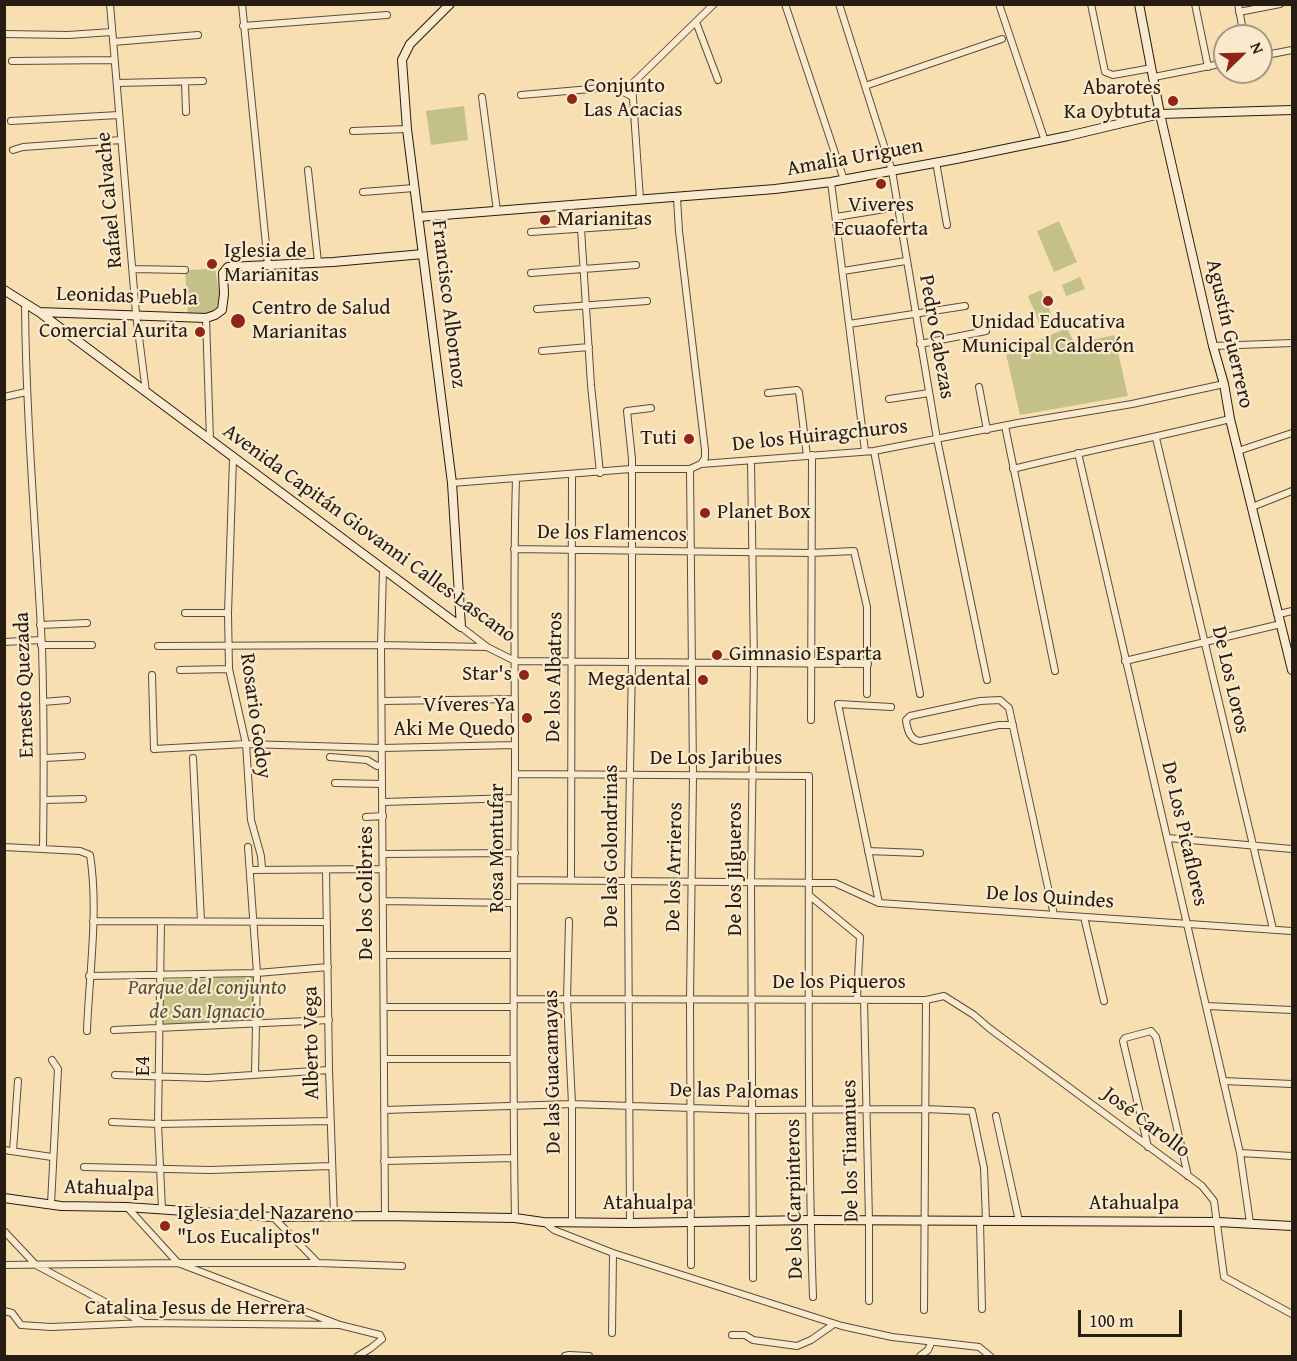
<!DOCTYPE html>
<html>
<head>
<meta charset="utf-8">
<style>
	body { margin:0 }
	#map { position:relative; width:1297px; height:1361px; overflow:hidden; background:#f8dfb2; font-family:"Gentium Book Plus",serif }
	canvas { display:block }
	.frame { position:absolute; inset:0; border:6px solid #271c12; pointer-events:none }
	.north { position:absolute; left:1213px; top:24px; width:60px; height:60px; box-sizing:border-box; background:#faeacd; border:2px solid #a69882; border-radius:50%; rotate:67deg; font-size:16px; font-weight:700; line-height:24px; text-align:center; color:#271c12 }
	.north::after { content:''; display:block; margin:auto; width:21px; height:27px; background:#8f2418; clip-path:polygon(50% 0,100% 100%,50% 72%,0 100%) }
	.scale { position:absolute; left:1078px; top:1310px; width:104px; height:27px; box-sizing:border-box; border:3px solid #271c12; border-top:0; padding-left:8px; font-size:18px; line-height:21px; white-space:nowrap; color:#271c12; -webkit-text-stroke:4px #faeacd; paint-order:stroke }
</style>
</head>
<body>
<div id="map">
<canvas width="1297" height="1361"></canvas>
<div class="frame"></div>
<div class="north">N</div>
<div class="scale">100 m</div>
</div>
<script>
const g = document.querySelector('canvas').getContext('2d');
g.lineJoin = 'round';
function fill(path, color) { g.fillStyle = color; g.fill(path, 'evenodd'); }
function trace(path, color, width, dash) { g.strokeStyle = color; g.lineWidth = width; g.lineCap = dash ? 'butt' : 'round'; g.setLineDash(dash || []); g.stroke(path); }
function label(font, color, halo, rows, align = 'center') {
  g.font = font + ' "Gentium Book Plus",serif'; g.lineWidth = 4.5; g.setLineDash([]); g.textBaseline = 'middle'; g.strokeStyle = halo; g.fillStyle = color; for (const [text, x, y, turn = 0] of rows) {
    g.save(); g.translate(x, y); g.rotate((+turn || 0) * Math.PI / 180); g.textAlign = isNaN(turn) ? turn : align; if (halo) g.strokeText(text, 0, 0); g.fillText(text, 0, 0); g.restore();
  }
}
const green = new Path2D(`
	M 464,106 L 468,140 L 431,145 L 426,111 Z
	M 1059,221 L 1077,262 L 1054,272 L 1037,231 Z
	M 215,269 C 217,283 224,302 214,314 L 188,316 L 185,270 Z
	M 1080,277 L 1085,289 L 1066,296 L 1062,285 Z
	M 1041,290 L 1052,316 L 1039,322 L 1028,296 Z
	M 1067,328 L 1075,344 L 1114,335 L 1128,396 L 1020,415 L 1006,354 Z
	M 254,977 L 254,1021 L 162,1027 L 161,980 Z`);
const street = new Path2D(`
	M 110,4 L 136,314 L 146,392
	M 242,4 L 268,265
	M 785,4 L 844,180
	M 839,4 L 892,171 L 937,439 L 987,680
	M 999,4 L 1045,141
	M 1091,4 L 1105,72 L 1113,75 L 1152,68
	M 1195,4 L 1208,67
	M 1238,4 L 1244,36
	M 1239,12 L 1280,4
	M 696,22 L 718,80
	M 243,26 L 387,15
	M 4,34 L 68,35 L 112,32
	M 113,42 L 198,35
	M 1261,56 L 1292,50
	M 12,61 L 114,60
	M 1154,77 L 1225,63
	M 185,82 L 186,112
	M 117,83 L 203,81
	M 865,86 L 1002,39
	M 521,95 L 614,87 L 631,96
	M 482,97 L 497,211
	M 11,121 L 119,115
	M 353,131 L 407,129
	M 13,150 L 23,147 L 121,140
	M 936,162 L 947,225
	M 308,170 L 318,262
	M 831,182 L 865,451
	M 363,192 L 414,188
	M 677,198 L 679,231 L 705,450 L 705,458 L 701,464
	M 640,199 L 632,84 L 714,4
	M 836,217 L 897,207
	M 581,229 L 591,385 L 600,473
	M 531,232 L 634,225
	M 133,269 L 185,270
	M 843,271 L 906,261
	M 531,273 L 636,265
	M 25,305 C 26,419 36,533 42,647 C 44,714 44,781 43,848
	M 537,309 L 647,301
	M 206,318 L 210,440
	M 849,324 L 965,306
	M 920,344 L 986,331
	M 1213,346 L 1292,343
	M 542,351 L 589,347
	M 979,387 L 987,430
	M 768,393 L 797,390 L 799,392 L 807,456
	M 4,397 L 26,392
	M 889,399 L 929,393
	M 1005,426 L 1055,671
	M 1156,438 L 1273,929
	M 874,451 L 920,694
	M 1238,451 L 1292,433
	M 1078,453 L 1240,1153 L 1250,1223
	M 233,458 L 228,613 L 229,669 L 246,744 L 251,820 L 261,856 L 262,869
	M 751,460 L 754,664 L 751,882 L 753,1278
	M 690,469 L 693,776 L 690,1000 L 691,1265
	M 1013,469 C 1086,451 1158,437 1230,419
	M 452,483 L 631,469 L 690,469 L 701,464 L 874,451 L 1018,423 L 1132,404 L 1224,384
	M 1252,507 L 1292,491
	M 514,549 L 811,553 L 854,551 L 867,607 L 867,694
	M 383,570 L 381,645 L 385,1216
	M 185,613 L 228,613
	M 1279,614 L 1292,611
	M 40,625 L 87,623
	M 461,627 L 487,647 L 515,661 L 868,664
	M 4,642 L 41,640
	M 41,645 L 92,645
	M 158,646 L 381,645 L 487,647
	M 1125,661 L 1281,624
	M 180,670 L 229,669
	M 152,675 L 154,749 L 246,744 L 382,748 L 515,745
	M 382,701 L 515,699
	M 43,702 L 67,700
	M 811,720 L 812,455
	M 1013,725 L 999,725 L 920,741 C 910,740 907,729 906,720 L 910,716 L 980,701 L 1000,700 L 1009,708 L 1054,915
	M 330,757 L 367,760 L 377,766 L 382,765
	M 45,758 L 82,756
	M 193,758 L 201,921
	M 515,774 L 809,776 C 809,950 807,1124 813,1297
	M 335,783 L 382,784
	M 44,800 L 83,799
	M 383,802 L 515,798
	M 366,817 L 383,816
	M 1168,838 L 1292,849
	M 4,847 L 80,851 L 90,855 C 99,910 89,975 87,1031
	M 248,847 L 257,973 L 255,1074
	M 868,851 L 920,853
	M 383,854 L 515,853
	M 250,870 L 383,869
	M 326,870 L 329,1070 L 334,1216
	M 514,880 L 835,883 L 879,903 L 1292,931
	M 571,880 L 572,474
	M 810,896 L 860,937 L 857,1000
	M 383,901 L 514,903
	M 879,903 L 838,704 L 891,707
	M 1084,917 L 1104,1001
	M 93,921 L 327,922
	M 569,921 L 567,1000 L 572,1104 L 572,1222
	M 161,922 L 158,1124 L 162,1209
	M 383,955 L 514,955
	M 89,976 L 257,973 L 328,967
	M 514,999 L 926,1000 L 944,996 L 974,1015 L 989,1028 L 1202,1186 L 1214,1201 L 1224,1277 L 1292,1314
	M 864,1000 L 869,1221 L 869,1301
	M 1207,1006 L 1292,1010
	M 384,1007 L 514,1007
	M 114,1030 L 329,1020
	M 384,1059 L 513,1059
	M 115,1075 L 207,1078 L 329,1070
	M 1223,1081 L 1292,1084
	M 384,1110 L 572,1104 L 752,1110 L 925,1109 L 972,1111 L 984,1168 L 986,1221
	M 996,1116 L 1019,1221
	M 112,1122 L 158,1124 L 330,1121
	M 1148,1147 L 1123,1041 L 1125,1038 L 1151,1031 L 1156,1037 L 1188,1176
	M 4,1150 L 52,1157
	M 13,1151 L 18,1081
	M 1240,1153 L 1292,1156
	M 384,1161 L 514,1158
	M 84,1167 L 210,1170 L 332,1166
	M 51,1204 L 58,1069 L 52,1060
	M 127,1207 L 178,1263 L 340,1325 L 380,1335 L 382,1339 L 371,1348 L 358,1356
	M 273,1217 L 318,1263
	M 515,1218 C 512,1067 514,916 515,765 C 515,669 513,574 516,479
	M 980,1221 L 982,1309
	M 544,1222 L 554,1230 L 613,1253 L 842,1326 L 892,1337 L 979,1347 L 990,1356
	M 630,1223 L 628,881 L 632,662 L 632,459 L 627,411 L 651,408
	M 4,1231 L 36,1265 L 144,1323
	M 4,1265 L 178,1263 L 319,1263 L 402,1266
	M 924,1310 L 926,1000
	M 4,1311 L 12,1313 L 21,1325 L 51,1327 L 145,1323 L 340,1325
	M 612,1333 L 613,1253
	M 732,1335 L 745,1335 L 753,1340 L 797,1346 L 811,1340 L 834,1324
	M 565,1356 L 569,1355 L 589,1356
	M 920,1356 L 928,1350 L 931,1343`);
const secondary = new Path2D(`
	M 450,4 L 410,44 L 402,60 L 407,129 L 452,483 L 461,627
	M 1139,4 L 1160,114 L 1213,346 L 1224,384 L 1230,419 L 1292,670
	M 418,217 L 775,189 L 831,182 L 956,159 L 1068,136 L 1160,114 L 1292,110
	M 4,290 L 39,312 L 461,627
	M 39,312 L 206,318 L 215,315 L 222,310 L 224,294 L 223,273 L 228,267 L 333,262 L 423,254
	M 4,1198 L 61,1206 L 126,1207 L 273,1217 L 385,1216 L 515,1218 L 543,1222 L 630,1223 L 811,1220 L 1218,1222 L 1292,1226`);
const markers = [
	[572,99,6,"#8f2418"],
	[1173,101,6,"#8f2418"],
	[881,184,6,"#8f2418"],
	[545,220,6,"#8f2418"],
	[212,264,6,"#8f2418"],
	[1048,301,6,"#8f2418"],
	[238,321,8,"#8f2418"],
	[200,332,6,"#8f2418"],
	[689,439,6,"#8f2418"],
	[705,513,6,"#8f2418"],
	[717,655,6,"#8f2418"],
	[524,675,6,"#8f2418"],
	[703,680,6,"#8f2418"],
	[527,718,6,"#8f2418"],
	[165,1226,6,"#8f2418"]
];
const poiNames = [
	["Conjunto",584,87],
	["Las Acacias",584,111],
	["Abarotes",1161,89,"right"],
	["Ka Oybtuta",1161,113,"right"],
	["Viveres",881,206,"center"],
	["Ecuaoferta",881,230,"center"],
	["Marianitas",557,220],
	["Iglesia de",224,252],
	["Marianitas",224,276],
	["Centro de Salud",252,309],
	["Marianitas",252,333],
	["Unidad Educativa",1048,323,"center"],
	["Municipal Calderón",1048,347,"center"],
	["Comercial Aurita",188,332,"right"],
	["Tuti",677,439,"right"],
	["Planet Box",717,513],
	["Gimnasio Esparta",729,655],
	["Star's",512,675,"right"],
	["Megadental",691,680,"right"],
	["Víveres Ya",515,706,"right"],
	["Aki Me Quedo",515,730,"right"],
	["Iglesia del Nazareno",177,1214],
	["\"Los Eucaliptos\"",177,1238]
];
const streetNames = [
	["Amalia Uriguen",855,158,-10],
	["Rafael Calvache",110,200,-95],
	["Leonidas Puebla",127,297,2],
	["Francisco Albornoz",448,304,83],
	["Agustín Guerrero",1229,334,77],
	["Pedro Cabezas",936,337,80],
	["De los Huiragchuros",820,436,-6],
	["Avenida Capitán Giovanni Calles Lascano",369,534,36],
	["De los Flamencos",612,534,1],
	["De los Albatros",555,677,-89],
	["De Los Loros",1230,680,77],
	["Ernesto Quezada",25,685,-92],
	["Rosario Godoy",255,716,82],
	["De Los Jaribues",716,759],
	["De Los Picaflores",1184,834,77],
	["De las Golondrinas",612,846,-90],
	["Rosa Montufar",498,848,-90],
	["De los Arrieros",675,867,-89],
	["De los Jilgueros",736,869,-90],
	["De los Colibries",367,893,-90],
	["De los Quindes",1050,898,4],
	["De los Piqueros",839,983],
	["Alberto Vega",312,1043,-91],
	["E4",144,1066,-90],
	["De las Guacamayas",553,1072,-91],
	["De las Palomas",734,1092,1],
	["José Carollo",1146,1123,37],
	["De los Tinamues",851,1151,-91],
	["Atahualpa",109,1189,2],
	["De los Carpinteros",795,1199,-91],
	["Atahualpa",648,1204],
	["Atahualpa",1134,1204],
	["Catalina Jesus de Herrera",195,1309]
];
const parkNames = [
	["Parque del conjunto",207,989],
	["de San Ignacio",207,1013]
];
fill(green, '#c3c088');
trace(street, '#5b4d3a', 8);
trace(secondary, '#271c12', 10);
trace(street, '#faeacd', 6);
trace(secondary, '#faeacd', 8);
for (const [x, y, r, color] of markers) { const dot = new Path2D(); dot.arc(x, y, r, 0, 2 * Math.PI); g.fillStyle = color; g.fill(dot); trace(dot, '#faeacd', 2); }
label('21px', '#271c12', '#faeacd', poiNames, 'left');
label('21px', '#271c12', '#faeacd', streetNames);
label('italic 21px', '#564d35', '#faeacd', parkNames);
</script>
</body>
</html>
